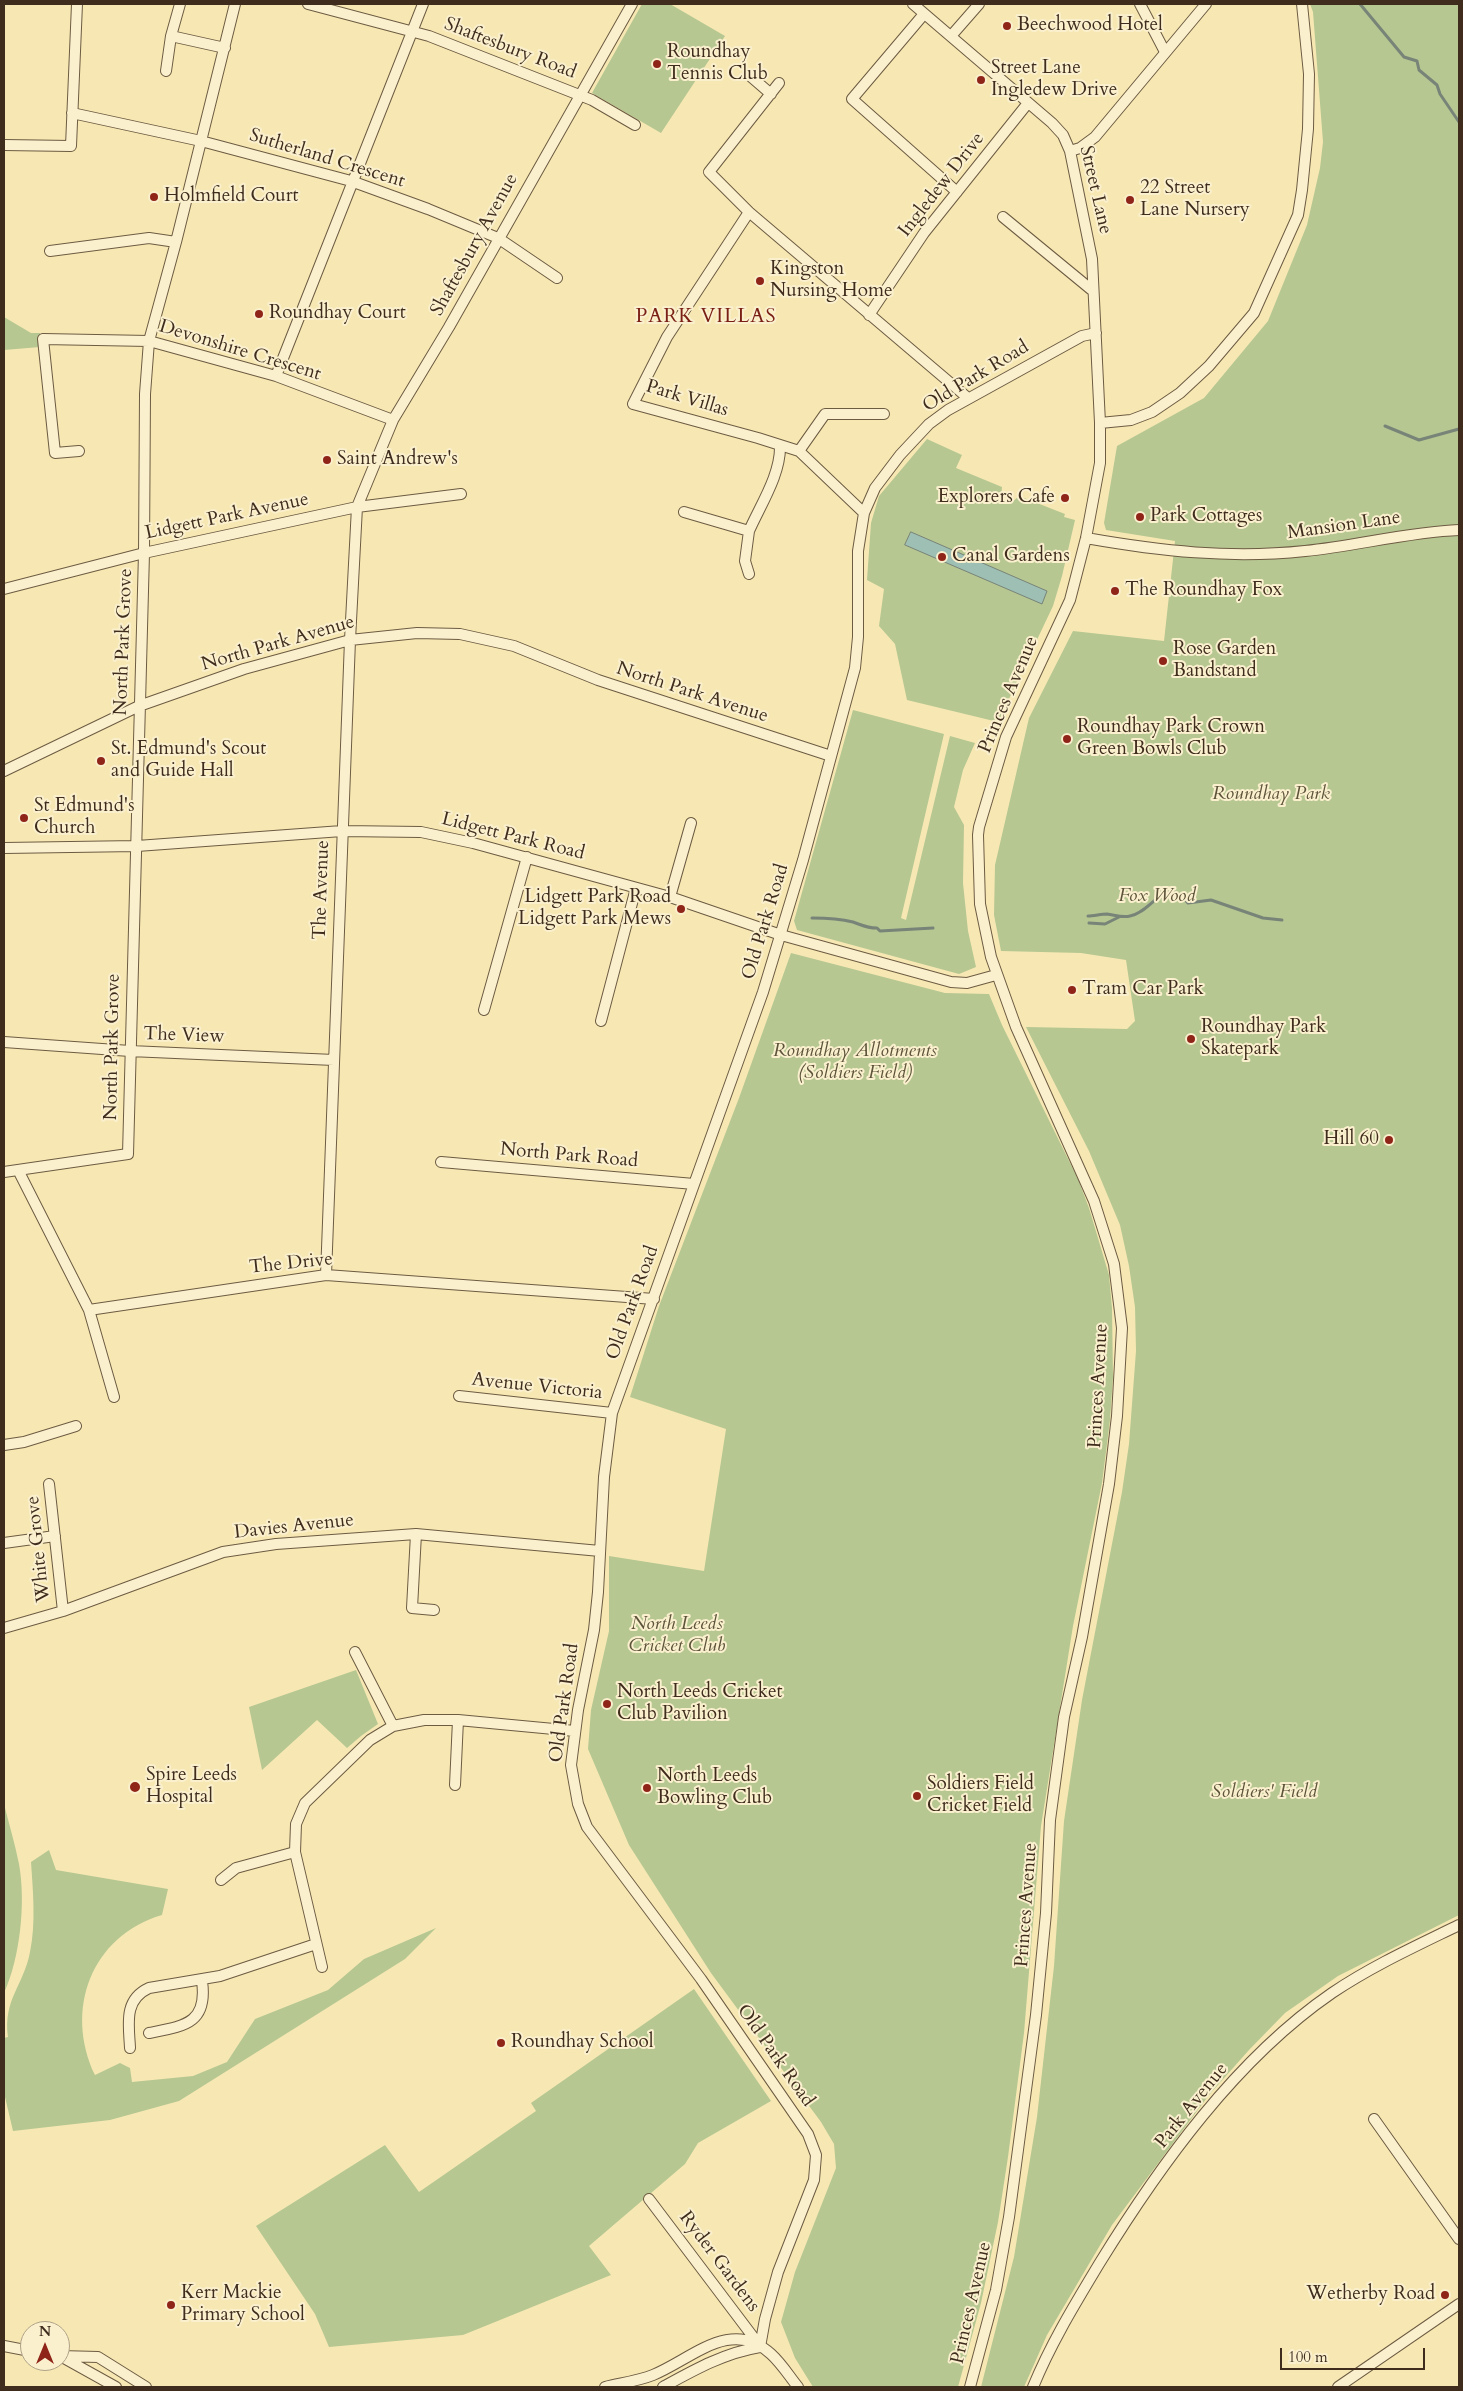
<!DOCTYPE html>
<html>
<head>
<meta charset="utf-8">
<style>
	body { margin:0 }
	#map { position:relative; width:1463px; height:2391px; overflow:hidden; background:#f7e8b3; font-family:Cardo,serif }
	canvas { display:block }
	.frame { position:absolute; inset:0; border:5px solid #3f2c1d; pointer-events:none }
	.north { position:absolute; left:20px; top:2321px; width:50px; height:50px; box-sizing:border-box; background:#faf0ce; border:1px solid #afa287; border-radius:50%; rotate:0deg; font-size:14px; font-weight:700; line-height:20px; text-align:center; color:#3f2c1d }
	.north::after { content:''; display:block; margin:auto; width:18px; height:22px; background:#8f2418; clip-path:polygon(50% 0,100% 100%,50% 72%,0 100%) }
	.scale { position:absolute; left:1280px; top:2348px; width:145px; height:22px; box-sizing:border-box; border:2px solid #3f2c1d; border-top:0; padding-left:6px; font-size:15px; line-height:18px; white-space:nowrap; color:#3f2c1d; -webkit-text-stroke:4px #faf0ce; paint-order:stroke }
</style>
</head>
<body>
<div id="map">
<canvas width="1463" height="2391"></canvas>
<div class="frame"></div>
<div class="north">N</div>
<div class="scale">100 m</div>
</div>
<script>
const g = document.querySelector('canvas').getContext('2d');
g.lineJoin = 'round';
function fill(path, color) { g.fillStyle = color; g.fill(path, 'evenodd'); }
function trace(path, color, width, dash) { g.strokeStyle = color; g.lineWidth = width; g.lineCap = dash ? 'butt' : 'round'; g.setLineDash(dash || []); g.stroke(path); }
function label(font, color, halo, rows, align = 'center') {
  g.font = font + ' Cardo,serif'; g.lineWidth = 4; g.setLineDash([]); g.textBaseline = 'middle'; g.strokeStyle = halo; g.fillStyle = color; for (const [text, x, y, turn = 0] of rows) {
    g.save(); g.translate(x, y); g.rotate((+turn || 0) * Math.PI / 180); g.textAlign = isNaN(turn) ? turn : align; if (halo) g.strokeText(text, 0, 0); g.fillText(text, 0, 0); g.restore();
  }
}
const green = new Path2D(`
	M 642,4 L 670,4 L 725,36 L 661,133 L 592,93 Z
	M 1310,4 L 1459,4 L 1459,1915 L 1338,1976 L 1285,2013 L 1249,2050 L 1209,2095 L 1112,2225 L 1047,2335 L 1024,2387 L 981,2387 L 1014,2257 L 1037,2117 L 1054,1966 L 1064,1821 L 1082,1700 L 1122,1492 L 1129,1444 L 1136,1351 L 1135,1307 L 1129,1266 L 1120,1225 L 1089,1151 L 1026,1027 L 1127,1029 L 1135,1021 L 1126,960 L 1081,953 L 1001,951 L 994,915 L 995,865 L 1029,718 L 1073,631 L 1164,641 L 1175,541 L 1106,530 L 1104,523 L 1117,446 L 1204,398 L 1268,321 L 1307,225 L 1320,168 L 1323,142 L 1313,12 Z
	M 4,317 L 31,333 L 40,333 L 40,347 L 4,350 Z
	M 927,439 L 962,455 L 956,468 L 1002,487 L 1001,501 L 1005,504 L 1010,504 L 1019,496 L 1065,514 L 1064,517 L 1075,520 L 1062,576 L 1053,606 L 998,722 L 907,700 L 895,644 L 879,626 L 884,589 L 867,580 L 871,523 L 879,496 Z
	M 853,710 L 944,734 L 901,918 L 906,920 L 950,736 L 975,743 L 963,770 L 954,807 L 964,825 L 963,883 L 968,931 L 976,967 L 959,974 L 797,930 L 794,921 Z
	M 791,953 L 945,993 L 989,994 L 1002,1025 L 1078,1179 L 1089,1208 L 1109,1275 L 1112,1308 L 1113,1377 L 1110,1420 L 1102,1483 L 1073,1626 L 1041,1826 L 1024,2033 L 1008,2157 L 998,2222 L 981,2303 L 958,2387 L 813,2387 L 795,2358 L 781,2322 L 795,2272 L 836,2168 L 834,2144 L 821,2122 L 711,1973 L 629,1845 L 588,1749 L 591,1710 L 609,1631 L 609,1556 L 704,1571 L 726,1429 L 630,1397 L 659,1306 L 739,1098 Z
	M 356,1670 L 378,1724 L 361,1736 L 347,1748 L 317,1720 L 262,1770 L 249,1707 Z
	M 4,1804 C 9,1824 15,1844 19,1864 C 26,1903 20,1958 4,1993 Z
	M 49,1850 L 56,1870 L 168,1889 L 162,1915 C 91,1936 64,2010 95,2075 L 120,2063 L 130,2068 L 132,2082 L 193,2076 L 227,2062 L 255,2019 L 328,1990 L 364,1959 L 436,1928 L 405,1959 L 179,2101 L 110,2120 L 13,2131 L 5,2097 L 4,2097 L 4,2038 L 8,2037 C 3,1999 24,1985 30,1952 C 36,1923 33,1892 31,1862 Z
	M 694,1989 L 771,2101 L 698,2143 L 685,2164 L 589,2246 L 611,2275 L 463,2335 L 329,2347 L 315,2314 L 256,2226 L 385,2145 L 419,2192 L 536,2111 L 531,2103 Z`);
const water = new Path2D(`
	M 911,532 L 1047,591 L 1042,604 L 905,545 Z`);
const stream = new Path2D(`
	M 1360,4 L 1404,57 L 1417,61 L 1419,70 L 1437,85 L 1440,94 L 1459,122
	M 1385,426 L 1419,440 L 1459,429
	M 1088,916 C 1094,916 1101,914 1107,914 C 1115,915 1122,918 1130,916 C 1153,912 1164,874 1188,903 L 1211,900 L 1263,918 L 1282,920
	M 812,918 C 824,918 841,919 853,922 C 862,925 866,928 877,928 L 880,931 L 933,928
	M 1089,923 L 1105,924 L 1119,917`);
const minor = new Path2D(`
	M 308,4 L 429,36 L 592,100 L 635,125
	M 913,4 L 1052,123 L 1063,135 L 1070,151 L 1092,259 L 1100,423 L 1100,463 L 1086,538 L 1070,600 L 1006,737 L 979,827 L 978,835 L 980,904 L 991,957 L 1016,1027 L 1094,1201 L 1114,1264 L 1122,1328 L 1117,1416 L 1109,1484 L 1082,1637 L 1064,1717 L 1050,1820 L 1046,1913 L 1036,2015 L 1009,2217 L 996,2290 L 970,2387
	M 1140,4 L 1165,52
	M 924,14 L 852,99 L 957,192
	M 171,36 L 225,48
	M 951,36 L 979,4
	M 166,71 L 171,36 L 180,4
	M 749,75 L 771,94
	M 779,83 L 709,172 L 749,212 L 968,398
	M 72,113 L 201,141 L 351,181 L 428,209 L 498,238 L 557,278
	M 4,145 L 71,146 L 77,4
	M 1070,151 L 1080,148 L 1095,137 L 1206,4
	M 749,212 L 667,337 L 633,404 L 758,438 L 799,451 L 864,513
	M 1003,217 L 1093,291
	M 50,251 L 149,238 L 176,242
	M 869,315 L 924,233 L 1028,103
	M 276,376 L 423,4
	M 1100,423 L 1131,420 L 1152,412 L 1180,393 L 1209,366 L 1254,313 L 1298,215 L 1302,190 L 1308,129 L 1309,74 L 1302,4
	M 79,451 L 55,453 L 43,339 L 149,341 L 276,376 L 393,420
	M 799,451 L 825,414 L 884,414
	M 684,512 L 749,531 C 761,504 781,474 780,445
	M 749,531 L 745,561 L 749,574
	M 1086,538 C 1160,551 1230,559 1305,551 C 1357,546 1407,532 1459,530
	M 4,589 L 144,553 L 357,507 L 461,494
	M 4,771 L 139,706 L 244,669 L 350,640 L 417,633 L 460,634 L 514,646 L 598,680 L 831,756
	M 4,848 L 137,846 L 342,831 L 421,832 L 473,843 L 670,897 L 781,935 L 951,982 L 967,983 L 996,975
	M 670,897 L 691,823
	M 484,1010 L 527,857
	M 601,1021 L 636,888
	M 4,1042 L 130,1051 L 334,1060
	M 441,1162 L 694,1184
	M 18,1170 L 89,1310 L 326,1275 L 654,1299
	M 4,1172 L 128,1154 L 144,553 L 145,394 L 149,341 L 176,242 L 235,4
	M 326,1275 L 350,640 L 357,507 L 393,420 L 449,327 L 632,4
	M 89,1310 L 114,1397
	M 459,1396 L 612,1413
	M 4,1445 L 24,1442 L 76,1426
	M 49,1484 L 63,1611
	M 416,1534 L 412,1608 L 434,1610
	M 4,1543 L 55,1536
	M 4,1628 L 63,1611 L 223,1552 L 276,1544 L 416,1534 L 600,1551
	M 355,1652 L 393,1726
	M 455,1785 L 458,1720
	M 221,1880 L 236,1868 L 295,1852
	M 322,1967 L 295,1852 L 296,1824 L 305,1803 L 370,1740 L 393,1726 L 424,1720 L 458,1720 L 575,1731
	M 149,2033 C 184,2026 208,2024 202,1981
	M 130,2048 C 129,2025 123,2000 149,1988 L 220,1976 L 316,1944
	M 1374,2119 L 1459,2239
	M 649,2199 L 760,2346
	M 4,2346 L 30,2351
	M 760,2347 L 765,2319 L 778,2272 L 814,2180 L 816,2155 L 808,2134 L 701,1979 L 587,1827 L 578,1804 L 571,1765 L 578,1710 L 594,1630 L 598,1592 L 604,1477 L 612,1413 L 763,992 L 803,860 L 855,668 L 858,637 L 858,551 L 864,513 L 875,488 L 900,455 L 929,424 L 948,410 L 1082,336 L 1096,333
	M 60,2356 L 98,2357 L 146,2387
	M 62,2357 L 116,2387
	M 605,2387 C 621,2383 638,2381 653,2375 C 692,2359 731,2317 771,2354 C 782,2364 789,2376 798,2387
	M 663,2387 C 694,2370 724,2353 760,2347
	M 1033,2387 C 1051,2343 1075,2304 1099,2264 C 1160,2165 1236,2059 1332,1993 C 1372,1966 1416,1946 1459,1925
	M 1338,2387 L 1459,2304`);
const markers = [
	[1007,26,5,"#8f2418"],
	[657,64,5,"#8f2418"],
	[981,80,5,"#8f2418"],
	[154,197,5,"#8f2418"],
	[1130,200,5,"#8f2418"],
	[760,281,5,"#8f2418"],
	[259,314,5,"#8f2418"],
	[327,460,5,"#8f2418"],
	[1065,498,5,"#8f2418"],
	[1140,517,5,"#8f2418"],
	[942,557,5,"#8f2418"],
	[1115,591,5,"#8f2418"],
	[1163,661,5,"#8f2418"],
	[1067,739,5,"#8f2418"],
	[101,761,5,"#8f2418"],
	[24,818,5,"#8f2418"],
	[681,909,5,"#8f2418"],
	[1072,990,5,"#8f2418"],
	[1191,1039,5,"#8f2418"],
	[1389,1140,5,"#8f2418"],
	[607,1704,5,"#8f2418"],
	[135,1787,6,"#8f2418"],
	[647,1788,5,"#8f2418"],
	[917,1796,5,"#8f2418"],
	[501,2043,5,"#8f2418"],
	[1445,2295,5,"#8f2418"],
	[171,2305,5,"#8f2418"]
];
const poiNames = [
	["Beechwood Hotel",1017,26],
	["Roundhay",667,53],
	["Tennis Club",667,75],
	["Street Lane",991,69],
	["Ingledew Drive",991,91],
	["22 Street",1140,189],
	["Lane Nursery",1140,211],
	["Holmfield Court",164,197],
	["Kingston",770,270],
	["Nursing Home",770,292],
	["Roundhay Court",269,314],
	["Saint Andrew's",337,460],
	["Explorers Cafe",1055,498,"right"],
	["Park Cottages",1150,517],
	["Canal Gardens",952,557],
	["The Roundhay Fox",1125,591],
	["Rose Garden",1173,650],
	["Bandstand",1173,672],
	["Roundhay Park Crown",1077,728],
	["Green Bowls Club",1077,750],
	["St. Edmund's Scout",111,750],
	["and Guide Hall",111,772],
	["St Edmund's",34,807],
	["Church",34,829],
	["Lidgett Park Road",671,898,"right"],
	["Lidgett Park Mews",671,920,"right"],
	["Tram Car Park",1082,990],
	["Roundhay Park",1201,1028],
	["Skatepark",1201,1050],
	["Hill 60",1379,1140,"right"],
	["North Leeds Cricket",617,1693],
	["Club Pavilion",617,1715],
	["Spire Leeds",146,1776],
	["Hospital",146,1798],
	["North Leeds",657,1777],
	["Bowling Club",657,1799],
	["Soldiers Field",927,1785],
	["Cricket Field",927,1807],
	["Roundhay School",511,2043],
	["Kerr Mackie",181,2294],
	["Primary School",181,2316],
	["Wetherby Road",1435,2295,"right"]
];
const streetNames = [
	["Shaftesbury Road",510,49,21],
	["Sutherland Crescent",327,159,17],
	["Ingledew Drive",942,185,-52],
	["Street Lane",1095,190,77],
	["Shaftesbury Avenue",475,245,-61],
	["Devonshire Crescent",240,351,17],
	["Old Park Road",976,377,-31],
	["Park Villas",687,399,17],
	["Lidgett Park Avenue",227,517,-12],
	["Mansion Lane",1344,526,-8],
	["North Park Grove",124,642,-88],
	["North Park Avenue",278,644,-16],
	["North Park Avenue",692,693,18],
	["Princes Avenue",1009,695,-67],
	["Lidgett Park Road",513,837,14],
	["The Avenue",322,890,-88],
	["Old Park Road",766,922,-73],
	["The View",184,1036,2],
	["North Park Grove",113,1047,-89],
	["North Park Road",569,1156,5],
	["The Drive",291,1264,-6],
	["Old Park Road",633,1303,-70],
	["Princes Avenue",1099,1386,-87],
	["Avenue Victoria",537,1387,6],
	["Davies Avenue",294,1527,-6],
	["White Grove",39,1549,-96],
	["Old Park Road",565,1703,-82],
	["Princes Avenue",1027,1905,-86],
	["Old Park Road",775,2056,55],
	["Park Avenue",1192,2106,-51],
	["Ryder Gardens",719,2262,53],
	["Princes Avenue",972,2303,-77]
];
const parkNames = [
	["Roundhay Park",1271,795],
	["Fox Wood",1157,897],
	["Roundhay Allotments",855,1052],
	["(Soldiers Field)",855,1074],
	["North Leeds",677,1625],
	["Cricket Club",677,1647],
	["Soldiers' Field",1264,1793]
];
const neighbourhoodNames = [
	["PARK VILLAS",706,317]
];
fill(green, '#b6c792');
fill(water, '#9ebfb4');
trace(water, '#788478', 1);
trace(stream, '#788478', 3);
trace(minor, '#6d5b42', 12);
trace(minor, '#faf0ce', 10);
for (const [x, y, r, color] of markers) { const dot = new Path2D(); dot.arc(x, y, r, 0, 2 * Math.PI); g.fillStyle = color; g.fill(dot); trace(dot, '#faf0ce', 2); }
label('19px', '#3f2c1d', '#faf0ce', poiNames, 'left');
label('19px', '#3f2c1d', '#faf0ce', streetNames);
label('italic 19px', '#5d533a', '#faf0ce', parkNames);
g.letterSpacing = '1px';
label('20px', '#7a1f14', '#faf0ce', neighbourhoodNames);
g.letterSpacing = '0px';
</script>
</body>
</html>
